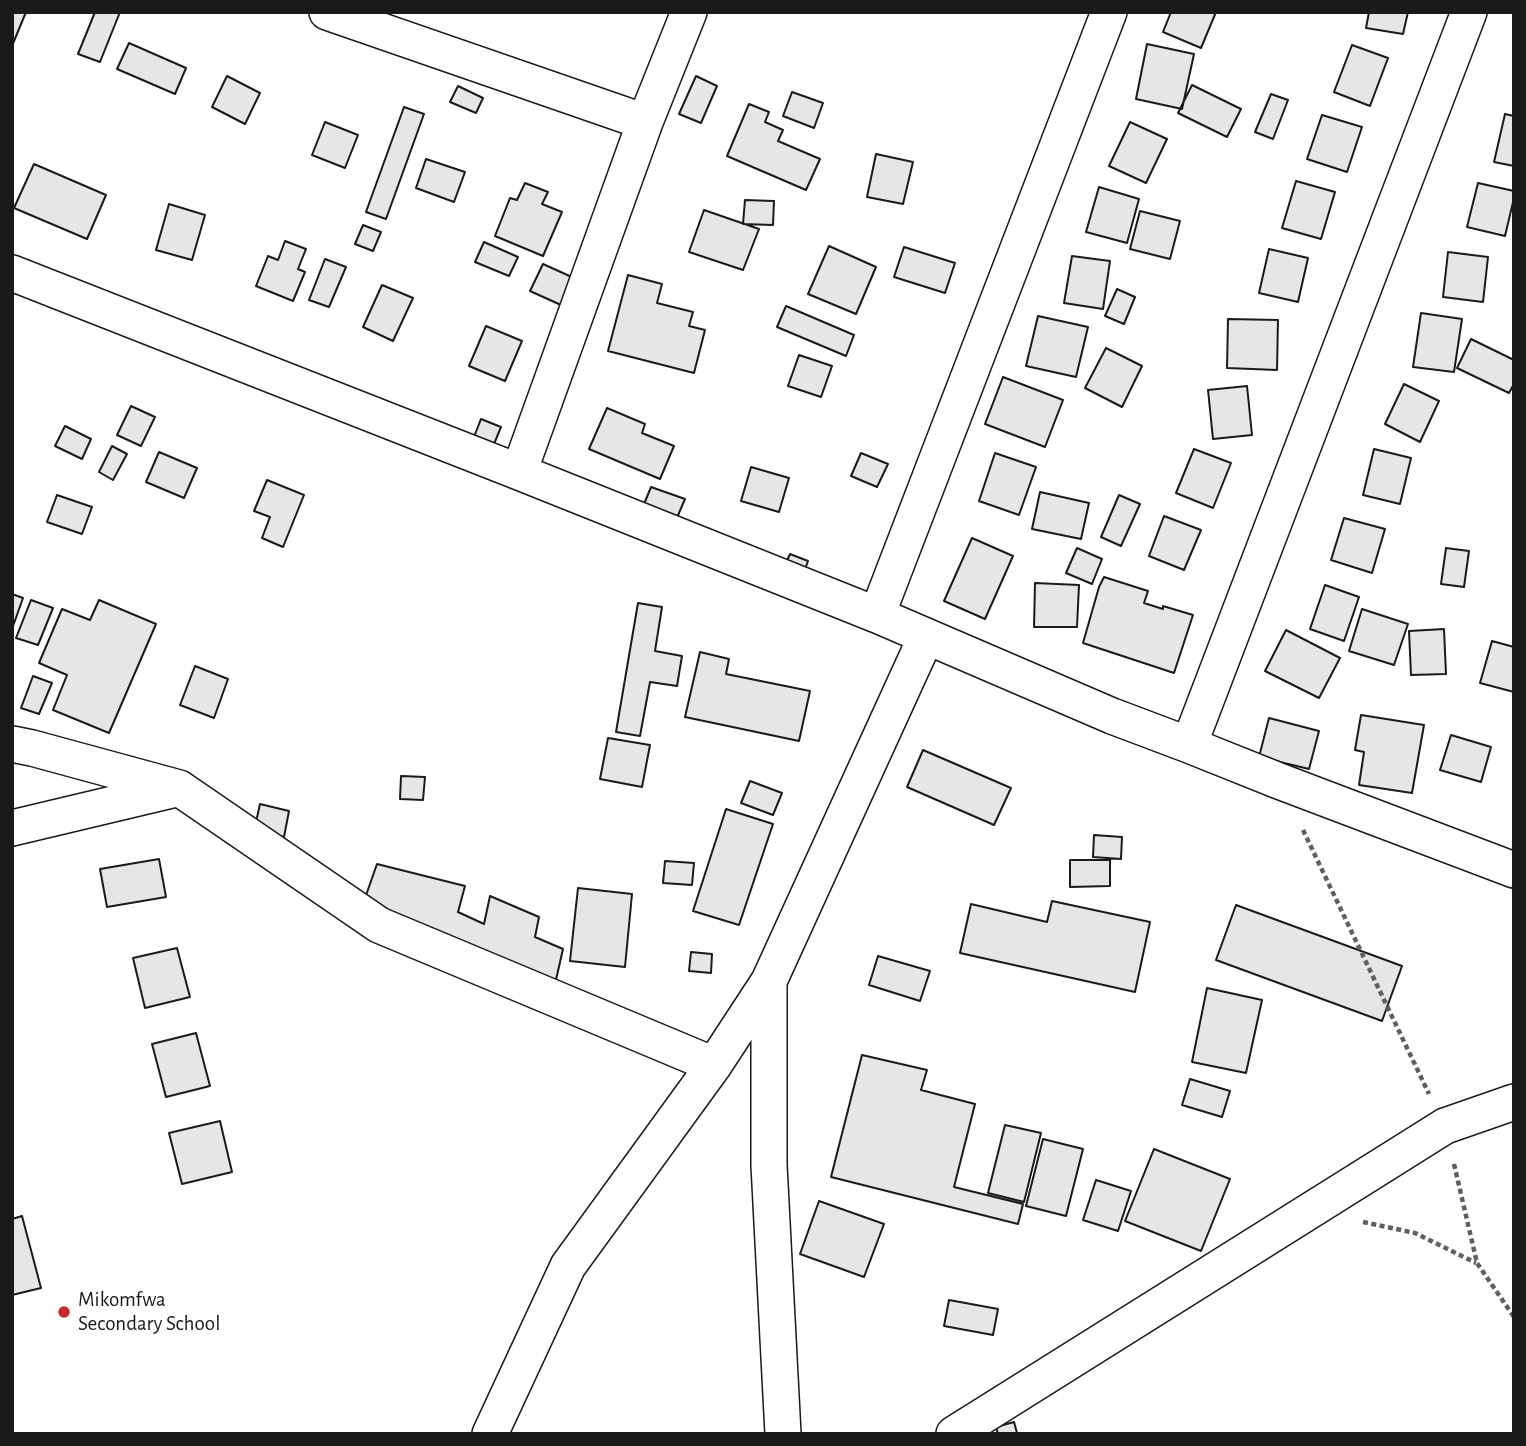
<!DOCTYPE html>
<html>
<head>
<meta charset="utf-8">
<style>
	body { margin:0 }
	#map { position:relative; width:1526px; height:1446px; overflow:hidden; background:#fff; font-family:"Alegreya Sans",sans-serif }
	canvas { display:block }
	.frame { position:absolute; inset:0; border:14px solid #1a1a1a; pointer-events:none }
</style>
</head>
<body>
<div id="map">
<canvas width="1526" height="1446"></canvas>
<div class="frame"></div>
</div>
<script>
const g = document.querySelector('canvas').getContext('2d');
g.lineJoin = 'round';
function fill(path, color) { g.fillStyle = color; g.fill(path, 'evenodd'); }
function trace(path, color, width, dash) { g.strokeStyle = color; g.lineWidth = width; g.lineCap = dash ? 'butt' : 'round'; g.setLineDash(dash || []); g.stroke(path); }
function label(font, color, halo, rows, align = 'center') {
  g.font = font + ' "Alegreya Sans",sans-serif'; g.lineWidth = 5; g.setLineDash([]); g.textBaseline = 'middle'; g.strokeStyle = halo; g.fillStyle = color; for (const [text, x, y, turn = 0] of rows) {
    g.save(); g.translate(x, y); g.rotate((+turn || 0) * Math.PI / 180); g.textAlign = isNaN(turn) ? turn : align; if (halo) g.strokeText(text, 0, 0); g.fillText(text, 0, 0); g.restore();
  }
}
const building = new Path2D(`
	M 12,12 L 26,12 L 12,46 Z
	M 95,12 L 120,12 L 100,62 L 78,54 Z
	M 1171,12 L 1216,12 L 1201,48 L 1163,32 Z
	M 1369,12 L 1408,12 L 1403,34 L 1366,28 Z
	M 129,43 L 186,68 L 175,94 L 117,69 Z
	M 1147,44 L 1194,54 L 1182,109 L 1136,99 Z
	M 1352,45 L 1388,58 L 1370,106 L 1334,92 Z
	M 227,76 L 260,93 L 245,124 L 212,107 Z
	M 696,76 L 717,86 L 701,123 L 679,114 Z
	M 1192,85 L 1241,109 L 1227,137 L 1178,113 Z
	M 458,86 L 483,98 L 476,113 L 450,102 Z
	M 792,92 L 823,103 L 814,128 L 783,116 Z
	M 1271,94 L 1288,100 L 1273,139 L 1255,132 Z
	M 749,104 L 769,112 L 765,122 L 783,130 L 778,141 L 820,159 L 806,190 L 727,156 Z
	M 404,107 L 424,114 L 386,219 L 366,212 Z
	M 1505,114 L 1514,116 L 1514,166 L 1494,162 Z
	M 1322,115 L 1362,127 L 1347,172 L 1307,159 Z
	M 325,122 L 358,135 L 345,168 L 312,155 Z
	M 1130,122 L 1167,139 L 1146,183 L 1109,166 Z
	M 876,154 L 913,162 L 903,204 L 867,197 Z
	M 426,159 L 465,172 L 454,202 L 416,188 Z
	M 34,164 L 106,195 L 87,239 L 14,208 Z
	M 1296,181 L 1335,192 L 1321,239 L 1282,228 Z
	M 525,183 L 548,192 L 542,204 L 562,212 L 543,256 L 495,236 L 510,198 L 517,200 Z
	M 1478,183 L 1514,191 L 1514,198 L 1505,236 L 1467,227 Z
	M 1099,187 L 1139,199 L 1127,243 L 1086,232 Z
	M 745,200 L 774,201 L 773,225 L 743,224 Z
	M 169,204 L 205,215 L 192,260 L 156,250 Z
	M 704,210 L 759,229 L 743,270 L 689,252 Z
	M 1140,211 L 1180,221 L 1170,259 L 1130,249 Z
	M 363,225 L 381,232 L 373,251 L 355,244 Z
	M 285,241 L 306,249 L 298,269 L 305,272 L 293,301 L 256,286 L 268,256 L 278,260 Z
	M 484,242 L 518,257 L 509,276 L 475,262 Z
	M 829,246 L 876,267 L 856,314 L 808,294 Z
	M 904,247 L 955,263 L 945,293 L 894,277 Z
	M 1269,249 L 1308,258 L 1298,302 L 1259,293 Z
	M 1448,252 L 1488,257 L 1483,302 L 1443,297 Z
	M 1072,256 L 1110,261 L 1103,309 L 1064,303 Z
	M 325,259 L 346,267 L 329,307 L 309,300 Z
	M 543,264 L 574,278 L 561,305 L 530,291 Z
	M 628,275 L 662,284 L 657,303 L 693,312 L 689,326 L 705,330 L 694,373 L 608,351 Z
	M 382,285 L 413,298 L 393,341 L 363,327 Z
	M 1117,289 L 1135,297 L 1124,324 L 1105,316 Z
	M 786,306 L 854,335 L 846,356 L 777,327 Z
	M 1421,313 L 1462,319 L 1454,372 L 1413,367 Z
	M 1038,316 L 1088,327 L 1076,377 L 1026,366 Z
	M 1228,319 L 1278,320 L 1277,370 L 1227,368 Z
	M 486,326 L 522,341 L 505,381 L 469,366 Z
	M 1471,339 L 1514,360 L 1514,384 L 1509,393 L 1457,368 Z
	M 1106,348 L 1142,366 L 1122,407 L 1085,388 Z
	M 799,355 L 832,366 L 821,397 L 788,386 Z
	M 1003,377 L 1063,400 L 1045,447 L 985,424 Z
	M 1404,384 L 1439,401 L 1420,442 L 1385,424 Z
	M 1247,386 L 1252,435 L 1213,439 L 1208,390 Z
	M 131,406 L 155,417 L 141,446 L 117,435 Z
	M 607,408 L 645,424 L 642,433 L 674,446 L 660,479 L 589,449 Z
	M 481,419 L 501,427 L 492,449 L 472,442 Z
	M 65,426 L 91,439 L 82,459 L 55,446 Z
	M 112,446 L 127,454 L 113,480 L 99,472 Z
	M 1194,449 L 1231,463 L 1213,508 L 1176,493 Z
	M 1374,449 L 1411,458 L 1400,504 L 1363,495 Z
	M 159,452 L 197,468 L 184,498 L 146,482 Z
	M 861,453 L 888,464 L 877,487 L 851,476 Z
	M 995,453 L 1036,467 L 1019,515 L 979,501 Z
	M 751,467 L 789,478 L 779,512 L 741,501 Z
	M 267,480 L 304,495 L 283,547 L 262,538 L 270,517 L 254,511 Z
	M 651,487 L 685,499 L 673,527 L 640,514 Z
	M 1040,492 L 1089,503 L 1081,539 L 1032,529 Z
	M 57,495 L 92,507 L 82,534 L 47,522 Z
	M 1119,495 L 1140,504 L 1121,546 L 1101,537 Z
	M 1164,516 L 1201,530 L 1184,570 L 1149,556 Z
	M 1344,518 L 1385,529 L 1372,573 L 1331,560 Z
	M 972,538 L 1013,556 L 985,619 L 944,601 Z
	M 1077,548 L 1102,559 L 1092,584 L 1066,573 Z
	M 1446,548 L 1469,551 L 1464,587 L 1441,584 Z
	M 790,554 L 808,561 L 804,572 L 785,565 Z
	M 1104,577 L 1148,591 L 1144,603 L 1163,609 L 1163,606 L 1193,615 L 1174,673 L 1083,643 L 1099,587 Z
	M 1035,583 L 1079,585 L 1077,627 L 1034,627 Z
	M 1325,585 L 1359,597 L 1344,641 L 1310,629 Z
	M 12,594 L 23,598 L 12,629 Z
	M 31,600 L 53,608 L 38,645 L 16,638 Z
	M 99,600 L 156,624 L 109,733 L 53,710 L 67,675 L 39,663 L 62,609 L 90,620 Z
	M 638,603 L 662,607 L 655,651 L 682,656 L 677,686 L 650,682 L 640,736 L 616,732 Z
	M 1362,609 L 1408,624 L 1394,665 L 1349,651 Z
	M 1444,629 L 1446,674 L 1411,675 L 1409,631 Z
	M 1286,630 L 1340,658 L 1319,698 L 1265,671 Z
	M 1492,641 L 1514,647 L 1514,692 L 1480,683 Z
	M 700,652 L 729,659 L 726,674 L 810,691 L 799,741 L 685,717 Z
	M 195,666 L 228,679 L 214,718 L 180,705 Z
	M 33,676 L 52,683 L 39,714 L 21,708 Z
	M 1361,715 L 1424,725 L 1412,793 L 1359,785 L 1364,752 L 1355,750 Z
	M 1269,718 L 1319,731 L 1309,769 L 1259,757 Z
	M 1451,735 L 1491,747 L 1481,782 L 1440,770 Z
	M 608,738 L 650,745 L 642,787 L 600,779 Z
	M 923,750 L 1011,788 L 994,825 L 907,787 Z
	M 401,776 L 425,777 L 423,800 L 400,799 Z
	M 750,781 L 782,793 L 773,815 L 741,803 Z
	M 260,804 L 289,811 L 284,837 L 254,831 Z
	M 726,809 L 773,824 L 739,925 L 693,911 Z
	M 1094,835 L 1122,837 L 1121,859 L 1093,857 Z
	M 159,859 L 166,897 L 107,907 L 100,869 Z
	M 1070,860 L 1110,860 L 1110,886 L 1070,887 Z
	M 665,861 L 694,863 L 692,885 L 663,883 Z
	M 377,864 L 465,886 L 458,912 L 484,924 L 490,896 L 539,917 L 535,937 L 563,949 L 553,993 L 364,901 Z
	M 578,888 L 632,894 L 625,967 L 570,961 Z
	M 1052,901 L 1150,922 L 1135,992 L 960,953 L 971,904 L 1047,922 Z
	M 1236,905 L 1402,966 L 1382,1021 L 1216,960 Z
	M 177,948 L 190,997 L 145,1008 L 133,958 Z
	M 691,952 L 712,954 L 711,973 L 689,971 Z
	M 878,956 L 930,971 L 920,1001 L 869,985 Z
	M 1207,988 L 1262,1000 L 1246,1073 L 1192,1062 Z
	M 196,1033 L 210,1086 L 166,1097 L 152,1044 Z
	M 862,1055 L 927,1070 L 921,1090 L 975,1104 L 954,1187 L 1023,1204 L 1018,1224 L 831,1177 Z
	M 1190,1079 L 1230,1091 L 1222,1117 L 1182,1105 Z
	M 220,1121 L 232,1172 L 182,1184 L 169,1133 Z
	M 1005,1125 L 1041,1133 L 1024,1202 L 988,1193 Z
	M 1043,1139 L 1083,1149 L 1066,1216 L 1026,1206 Z
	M 1154,1149 L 1230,1179 L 1201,1251 L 1125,1221 Z
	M 1096,1180 L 1131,1191 L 1118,1231 L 1083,1220 Z
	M 819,1201 L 884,1224 L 864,1277 L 800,1254 Z
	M 22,1216 L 41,1288 L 12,1295 L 12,1219 Z
	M 949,1300 L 998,1309 L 993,1335 L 944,1326 Z
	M 1014,1422 L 1017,1433 L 998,1434 L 996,1427 Z`);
const path = new Path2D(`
	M 1303,830 L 1429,1094
	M 1454,1164 L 1477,1263 L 1514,1317
	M 1363,1222 L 1415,1233 L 1476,1263`);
const street = new Path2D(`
	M 327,12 L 645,122
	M 12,273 L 519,472 L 877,615 L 1112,716 L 1189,745 L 1279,781 L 1514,870
	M 519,472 L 645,122 L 689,12
	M 877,615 L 1109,12
	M 12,744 L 32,748 L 179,788 L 379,925 L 714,1065
	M 1189,745 L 1469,12
	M 12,828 L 176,789
	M 490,1434 L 568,1266 L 714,1065 L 769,981
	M 783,1434 L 769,1165 L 769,981 L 926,637
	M 954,1434 L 1445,1126 L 1514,1102`);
const markers = [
	[64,1312,7,"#c62828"]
];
const poiNames = [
	["Mikomfwa",78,1300],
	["Secondary School",78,1324]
];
fill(building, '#e6e6e6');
trace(building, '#1a1a1a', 2);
trace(street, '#1a1a1a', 38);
trace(path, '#5f5f5f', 4.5, [5, 3.5]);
trace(street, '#fff', 35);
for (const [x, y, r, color] of markers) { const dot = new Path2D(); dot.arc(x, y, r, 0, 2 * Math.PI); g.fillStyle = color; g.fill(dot); trace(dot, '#fff', 2.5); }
label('21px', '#1a1a1a', '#fff', poiNames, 'left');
</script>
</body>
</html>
